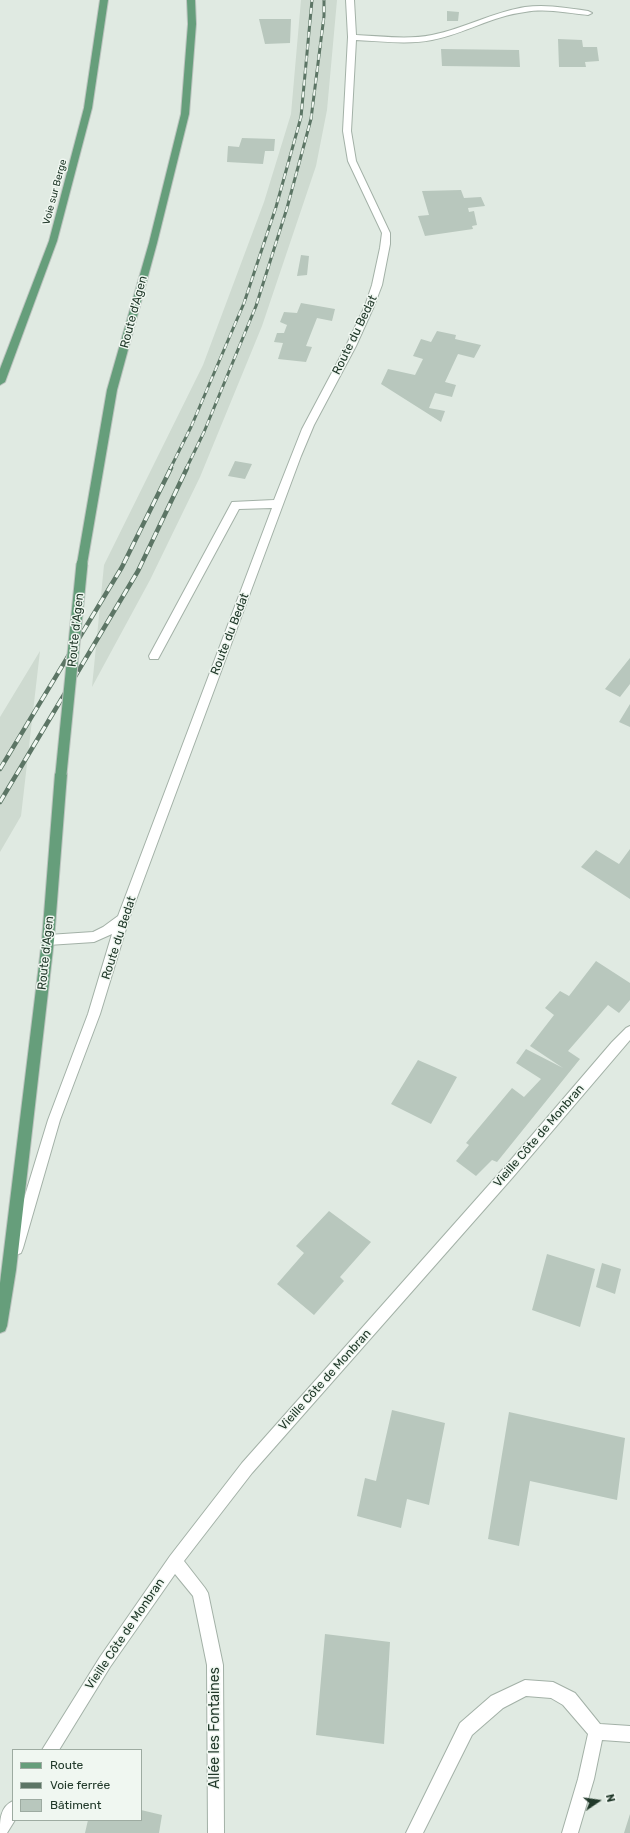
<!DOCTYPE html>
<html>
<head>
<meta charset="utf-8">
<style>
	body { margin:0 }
	#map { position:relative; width:630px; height:1833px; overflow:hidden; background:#e0eae2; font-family:Rubik,sans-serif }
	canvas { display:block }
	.legend { position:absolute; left:12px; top:1749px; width:130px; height:72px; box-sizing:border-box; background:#f0f7f1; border:1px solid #9daba1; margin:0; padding:5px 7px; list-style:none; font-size:12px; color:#21392a }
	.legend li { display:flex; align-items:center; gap:8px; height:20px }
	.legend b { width:20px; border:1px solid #9daba1 }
	.north { position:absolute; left:578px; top:1781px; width:40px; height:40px; -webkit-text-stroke:3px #f0f7f1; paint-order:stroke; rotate:77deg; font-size:11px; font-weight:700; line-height:16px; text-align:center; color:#21392a }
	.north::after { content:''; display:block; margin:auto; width:14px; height:18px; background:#21392a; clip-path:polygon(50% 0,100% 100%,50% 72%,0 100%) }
</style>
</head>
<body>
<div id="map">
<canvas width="630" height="1833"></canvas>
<ul class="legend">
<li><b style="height:5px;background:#669e7b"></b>Route</li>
<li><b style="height:5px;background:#5c7565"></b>Voie ferrée</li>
<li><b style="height:11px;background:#b8c7bd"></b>Bâtiment</li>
</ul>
<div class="north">N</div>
</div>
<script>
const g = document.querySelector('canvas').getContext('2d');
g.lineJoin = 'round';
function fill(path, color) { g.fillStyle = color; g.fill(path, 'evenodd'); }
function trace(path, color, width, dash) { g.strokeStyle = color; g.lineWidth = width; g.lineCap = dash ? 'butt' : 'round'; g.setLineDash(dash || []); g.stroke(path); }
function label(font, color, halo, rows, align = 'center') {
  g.font = font + ' Rubik,sans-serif'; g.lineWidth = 3; g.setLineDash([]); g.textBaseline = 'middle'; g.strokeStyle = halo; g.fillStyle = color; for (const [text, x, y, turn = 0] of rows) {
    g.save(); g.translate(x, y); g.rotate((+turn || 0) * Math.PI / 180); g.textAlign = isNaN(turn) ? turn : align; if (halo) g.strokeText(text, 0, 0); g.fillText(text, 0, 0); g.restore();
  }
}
const built = new Path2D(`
	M 301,0 L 337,0 L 327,110 L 316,166 L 262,326 L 200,477 L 150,580 L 92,687 L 104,565 L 203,365 L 264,202 L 291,114 Z
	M 40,651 L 21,816 L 0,852 L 0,717 Z`);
const building = new Path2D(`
	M 447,11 L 459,12 L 458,21 L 447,21 Z
	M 259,19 L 291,19 L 290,43 L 265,44 Z
	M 558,39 L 582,40 L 583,47 L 597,47 L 599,61 L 585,62 L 586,67 L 559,67 Z
	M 441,49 L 519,50 L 520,67 L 442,66 Z
	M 242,138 L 275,139 L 274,151 L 265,151 L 263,164 L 227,162 L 228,146 L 239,147 Z
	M 461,190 L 464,198 L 481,197 L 485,206 L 468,208 L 469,212 L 474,211 L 477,225 L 472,226 L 473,229 L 425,236 L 418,216 L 429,215 L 422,191 Z
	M 301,255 L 309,256 L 307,275 L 297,276 Z
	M 301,303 L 335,309 L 332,321 L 317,318 L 306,346 L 312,347 L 306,362 L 278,359 L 283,343 L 274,342 L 277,333 L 284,333 L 287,325 L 280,322 L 284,312 L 297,313 Z
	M 437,331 L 456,335 L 455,339 L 481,345 L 474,358 L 458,354 L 445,382 L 456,385 L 452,397 L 435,393 L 429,408 L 445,411 L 441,422 L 381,384 L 388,369 L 415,375 L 423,359 L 413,356 L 421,339 L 431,342 Z
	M 235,461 L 252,464 L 245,479 L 228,476 Z
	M 630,658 L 630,684 L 620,697 L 605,689 Z
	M 630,704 L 630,727 L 619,722 Z
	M 630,849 L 630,899 L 581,867 L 596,850 L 619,864 Z
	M 596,961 L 630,983 L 630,1000 L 619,1013 L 608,1005 L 568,1051 L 580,1059 L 497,1162 L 492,1160 L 476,1176 L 456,1161 L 469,1145 L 466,1143 L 512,1088 L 524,1097 L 541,1079 L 516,1063 L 526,1049 L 563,1068 L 530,1046 L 554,1015 L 545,1008 L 560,991 L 569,996 Z
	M 418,1060 L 457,1077 L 431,1124 L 391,1104 Z
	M 329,1211 L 371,1242 L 340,1277 L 344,1281 L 314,1315 L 277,1284 L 304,1253 L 296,1246 Z
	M 547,1254 L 595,1269 L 580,1327 L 532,1310 Z
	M 602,1263 L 621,1269 L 615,1294 L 596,1287 Z
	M 392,1410 L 445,1423 L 429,1505 L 407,1499 L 401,1528 L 357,1516 L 365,1478 L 376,1481 Z
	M 509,1412 L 625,1438 L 617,1500 L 530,1481 L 519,1546 L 488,1539 Z
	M 325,1634 L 390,1642 L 384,1744 L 316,1735 Z
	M 141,1810 L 162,1815 L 159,1833 L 85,1833 L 88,1820 L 141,1820 Z
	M 630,1814 L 630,1833 L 624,1833 Z`);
const minor = new Path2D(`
	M 346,0 L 354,0 L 356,35 C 381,36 407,40 432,35 C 464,29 492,12 525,7 C 546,4 567,8 588,11 L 592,13 L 588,15 C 567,13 546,8 525,12 C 492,16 464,34 432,40 C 407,45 381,41 356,40 L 351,131 L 356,161 L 390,233 L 390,244 L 382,285 L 374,306 L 356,346 L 314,425 L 301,456 L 129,919 L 100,1014 L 60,1120 L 23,1248 L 21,1253 L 16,1255 L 11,1253 L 9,1248 L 48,1120 L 88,1014 L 112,934 L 94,942 L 48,945 L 44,944 L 42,940 L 44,936 L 48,935 L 93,932 L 103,927 L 118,916 L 272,508 L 239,509 L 158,659 L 150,659 L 149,656 L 232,502 L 274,500 L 302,429 L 346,346 L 365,306 L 372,285 L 380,248 L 382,233 L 348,161 L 343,131 L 348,37 Z
	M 630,1026 L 630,1040 L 513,1177 L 252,1473 L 184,1561 L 205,1588 L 208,1593 L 223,1665 L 224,1833 L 208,1833 L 207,1665 L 193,1596 L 175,1574 L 110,1667 L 59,1750 L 42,1750 L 100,1657 L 170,1556 L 242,1463 L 503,1169 L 612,1042 L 626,1028 Z
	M 525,1680 L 553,1682 L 575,1693 L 600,1724 L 630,1726 L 630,1742 L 602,1740 L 594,1779 L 578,1833 L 562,1833 L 578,1779 L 588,1734 L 563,1705 L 551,1698 L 526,1696 L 503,1708 L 472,1735 L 423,1833 L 406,1833 L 460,1723 L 491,1696 Z
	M 13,1801 L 13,1820 L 15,1820 L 7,1833 L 0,1833 C 0,1820 0,1807 13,1801 Z`);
const major = new Path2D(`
	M 100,0 L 108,0 L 92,108 L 57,241 L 5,382 L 0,385 L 0,369 L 49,241 L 84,108 Z
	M 187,0 L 195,0 L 196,24 L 189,114 L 157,243 L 117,390 L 87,564 L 82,568 L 77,564 L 107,390 L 149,243 L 181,114 L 188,24 Z
	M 61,769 L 65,771 L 67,774 L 54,940 L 16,1270 L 7,1326 L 5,1331 L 0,1333 L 0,1283 L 42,940 L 55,774 L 57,771 Z`);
const railFar1 = new Path2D(`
	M 170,469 L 191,427 L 244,303 L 276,207 L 301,117 L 312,0
	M 186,469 L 204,432 L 256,306 L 287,208 L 311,119 L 324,16 L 324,0`);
const rail = new Path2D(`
	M 0,769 L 122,567 L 171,468
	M 0,802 L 138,571 L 187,468`);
const majorBridge = new Path2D(`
	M 61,774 L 82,564`);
const farStreetnames = [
	["Voie sur Berge",55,192,-75]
];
const streetNames = [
	["Route d'Agen",134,312,-75],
	["Route du Bedat",355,335,-64],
	["Route d'Agen",76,630,-84],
	["Route du Bedat",230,634,-69],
	["Route du Bedat",119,938,-72],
	["Route d'Agen",46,953,-84],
	["Vieille Côte de Monbran",539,1136,-49],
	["Vieille Côte de Monbran",325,1380,-48],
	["Vieille Côte de Monbran",125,1634,-56]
];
const nearStreetnames = [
	["Allée les Fontaines",215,1728,-90]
];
fill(built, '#cedad0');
fill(building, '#b8c7bd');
trace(minor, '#a3b1a7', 2);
trace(major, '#bcc4bf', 2);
fill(minor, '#fff');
fill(major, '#669e7b');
trace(railFar1, '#5c7565', 3);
trace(rail, '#5c7565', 4.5);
trace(railFar1, '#f0f7f1', 2, [6]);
trace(rail, '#f0f7f1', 3, [8]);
trace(majorBridge, '#bcc4bf', 13, []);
trace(majorBridge, '#669e7b', 11);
label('10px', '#21392a', '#f0f7f1', farStreetnames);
label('12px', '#21392a', '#f0f7f1', streetNames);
label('14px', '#21392a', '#f0f7f1', nearStreetnames);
</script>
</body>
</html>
